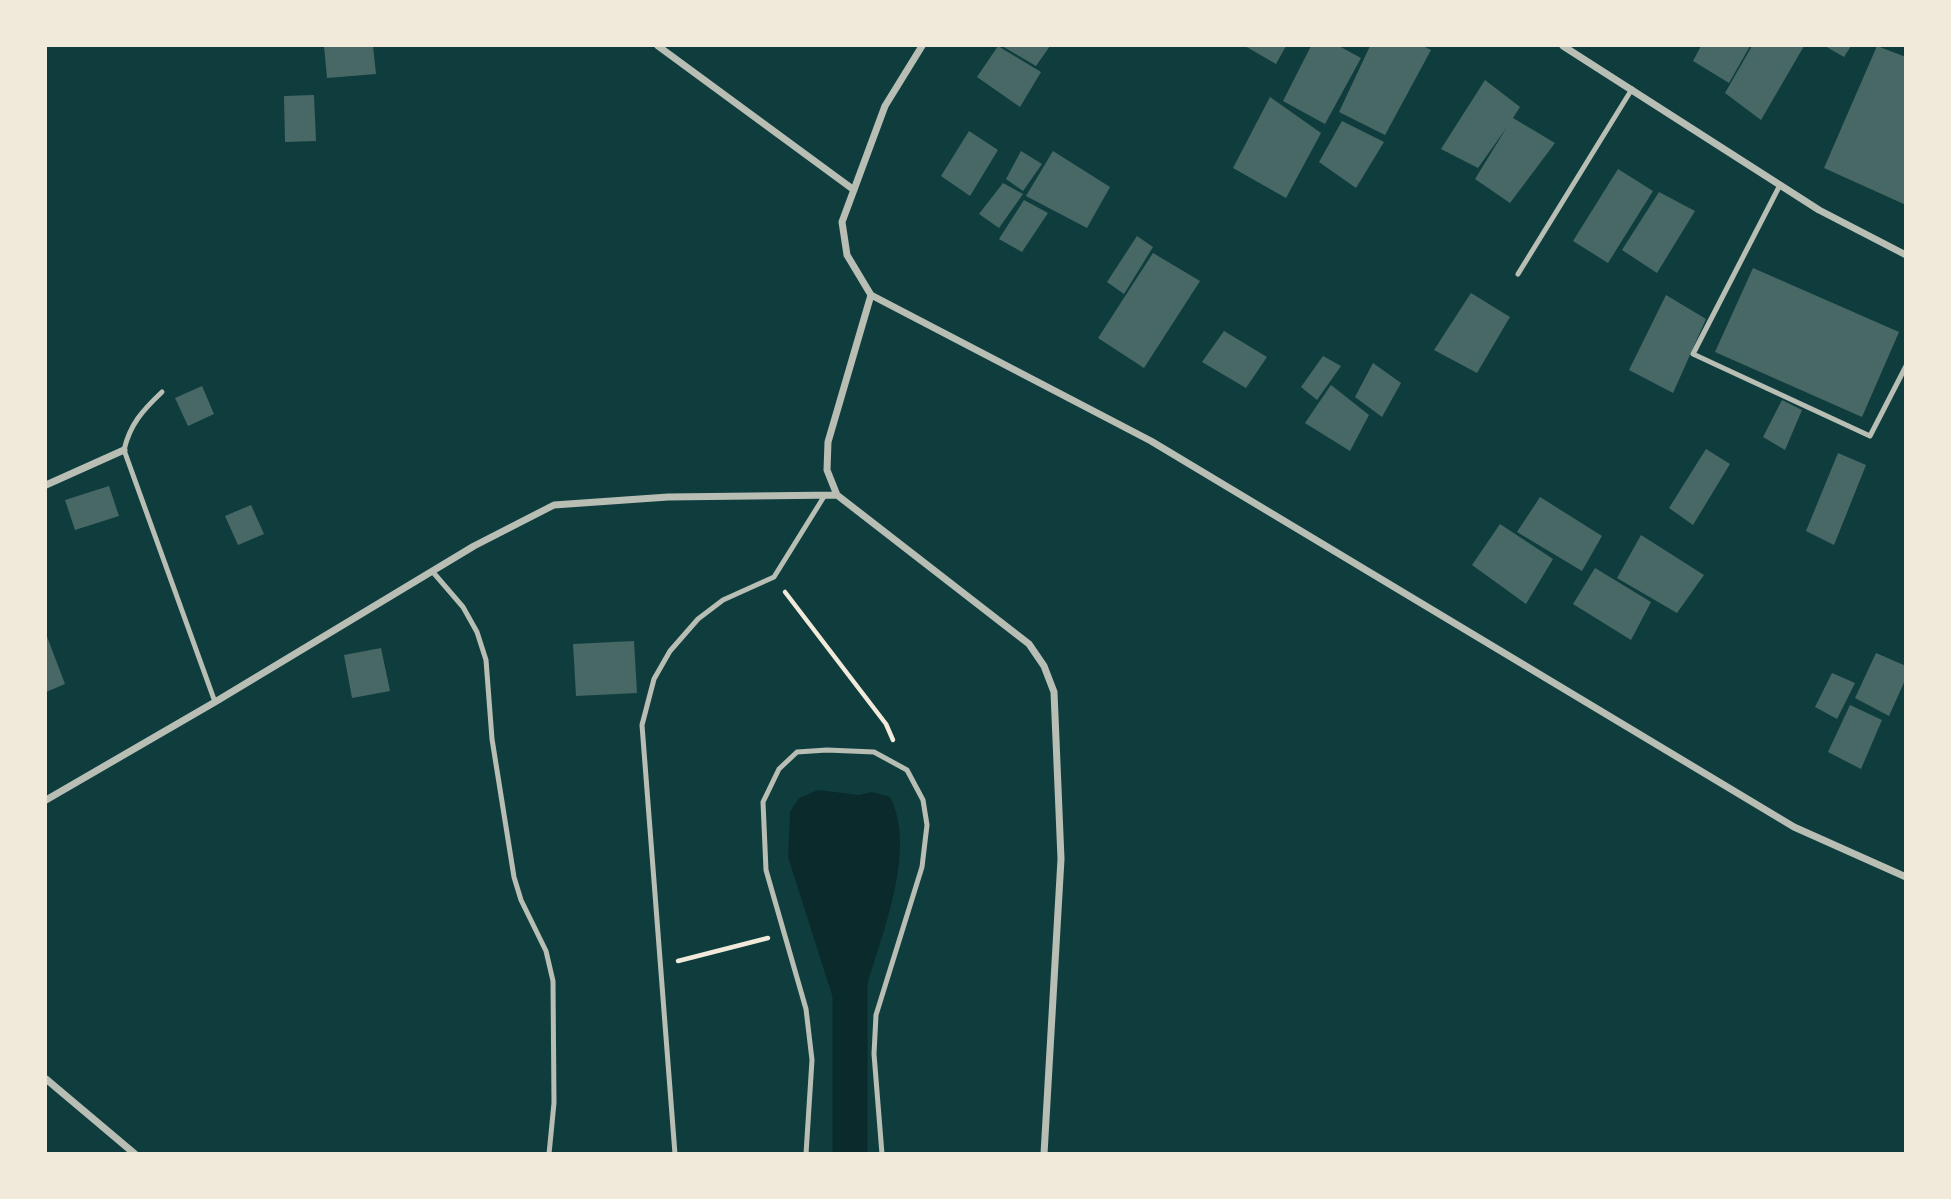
<!DOCTYPE html>
<html>
<head>
<meta charset="utf-8">
<style>
	body { margin:0 }
	#map { position:relative; width:1951px; height:1199px; overflow:hidden; background:#0f3d3e; font-family:Jost,sans-serif }
	canvas { display:block }
	.frame { position:absolute; inset:0; border:47px solid #f1e9da; pointer-events:none }
</style>
</head>
<body>
<div id="map">
<canvas width="1951" height="1199"></canvas>
<div class="frame"></div>
</div>
<script>
const g = document.querySelector('canvas').getContext('2d');
g.lineJoin = 'round';
function fill(path, color) { g.fillStyle = color; g.fill(path, 'evenodd'); }
function trace(path, color, width, dash) { g.strokeStyle = color; g.lineWidth = width; g.lineCap = dash ? 'butt' : 'round'; g.setLineDash(dash || []); g.stroke(path); }
const water = new Path2D(`
	M 818,790 L 859,795 L 872,792 L 890,797 C 918,851 880,939 864,995 L 832,995 L 788,857 L 790,812 L 799,798 Z`);
const canal = new Path2D(`
	M 850,946 L 850,1154`);
const building = new Path2D(`
	M 324,46 L 373,46 L 376,74 L 327,78 Z
	M 998,46 L 1041,72 L 1020,107 L 977,77 Z
	M 1002,46 L 1050,46 L 1036,66 Z
	M 1245,46 L 1286,46 L 1276,64 Z
	M 1311,46 L 1339,46 L 1361,58 L 1325,124 L 1283,101 Z
	M 1370,46 L 1423,46 L 1431,50 L 1385,135 L 1339,112 Z
	M 1701,46 L 1750,46 L 1729,83 L 1693,61 Z
	M 1752,46 L 1804,46 L 1761,120 L 1725,93 Z
	M 1825,46 L 1851,46 L 1844,57 Z
	M 1877,46 L 1906,57 L 1906,205 L 1824,168 Z
	M 1485,80 L 1520,107 L 1513,118 L 1555,143 L 1510,203 L 1475,179 L 1507,127 L 1478,168 L 1441,149 Z
	M 314,95 L 316,141 L 285,142 L 284,96 Z
	M 1270,97 L 1321,133 L 1286,198 L 1233,168 Z
	M 1342,121 L 1384,142 L 1356,188 L 1319,162 Z
	M 969,131 L 998,150 L 970,196 L 941,176 Z
	M 1021,151 L 1042,164 L 1023,191 L 1006,179 Z
	M 1053,151 L 1110,187 L 1087,228 L 1026,196 Z
	M 1618,169 L 1653,191 L 1608,263 L 1573,241 Z
	M 1003,183 L 1023,194 L 999,228 L 979,214 Z
	M 1659,192 L 1695,211 L 1657,273 L 1622,250 Z
	M 1024,200 L 1048,213 L 1022,252 L 999,239 Z
	M 1137,236 L 1153,247 L 1124,294 L 1107,282 Z
	M 1153,253 L 1200,281 L 1144,368 L 1098,338 Z
	M 1753,268 L 1899,332 L 1862,417 L 1715,352 Z
	M 1471,293 L 1510,317 L 1477,373 L 1434,350 Z
	M 1666,295 L 1706,319 L 1673,393 L 1629,370 Z
	M 1224,331 L 1267,357 L 1246,388 L 1202,362 Z
	M 1323,356 L 1341,366 L 1317,400 L 1301,387 Z
	M 1373,363 L 1401,383 L 1382,417 L 1355,397 Z
	M 1331,385 L 1369,415 L 1350,451 L 1305,423 Z
	M 202,386 L 214,414 L 188,426 L 175,398 Z
	M 1782,400 L 1802,410 L 1785,450 L 1763,437 Z
	M 1706,449 L 1730,464 L 1693,525 L 1669,508 Z
	M 1838,453 L 1866,465 L 1834,545 L 1806,531 Z
	M 109,486 L 119,516 L 75,530 L 65,500 Z
	M 1540,497 L 1602,536 L 1582,571 L 1517,532 Z
	M 251,505 L 264,534 L 238,545 L 225,516 Z
	M 1500,524 L 1553,559 L 1526,604 L 1472,565 Z
	M 1641,535 L 1704,575 L 1677,613 L 1617,578 Z
	M 1595,568 L 1651,602 L 1631,640 L 1573,604 Z
	M 46,634 L 65,684 L 46,692 Z
	M 634,641 L 637,693 L 576,696 L 573,644 Z
	M 381,648 L 390,691 L 352,698 L 344,655 Z
	M 1876,653 L 1906,666 L 1906,678 L 1889,716 L 1855,698 Z
	M 1832,673 L 1855,683 L 1837,719 L 1815,707 Z
	M 1850,705 L 1882,720 L 1861,769 L 1828,752 Z`);
const path = new Path2D(`
	M 785,592 L 886,724 L 893,740
	M 678,961 L 768,938`);
const service = new Path2D(`
	M 1780,185 L 1693,354 L 1870,436 L 1906,366
	M 1518,274 L 1632,89
	M 162,392 C 143,410 130,424 124,450 L 215,702
	M 432,571 L 463,607 L 477,632 L 486,660 L 492,739 L 514,877 L 521,900 L 546,951 L 553,981 L 554,1103 L 549,1154
	M 675,1154 L 642,725 L 654,679 L 670,651 L 698,619 L 723,600 L 774,577 L 825,495
	M 806,1154 L 812,1060 L 806,1009 L 766,870 L 763,802 L 779,769 L 797,752 L 827,750 L 874,752 L 907,770 L 923,800 L 927,825 L 922,867 L 876,1015 L 874,1054 L 882,1154`);
const minor = new Path2D(`
	M 658,46 L 854,190
	M 922,46 L 885,106 L 842,222 L 847,255 L 871,295 L 1151,441 L 1794,827 L 1906,877
	M 1563,46 L 1819,210 L 1906,255
	M 871,295 L 828,442 L 827,470 L 837,495 L 1029,644 L 1044,666 L 1054,692 L 1061,859 L 1044,1154
	M 46,485 L 124,450
	M 46,800 L 215,702 L 474,546 L 554,505 L 668,497 L 837,495
	M 46,1079 L 135,1154`);
fill(water, '#0a2a2b');
trace(canal, '#0a2a2b', 35);
fill(building, '#486865');
trace(path, '#f1e9da', 4.5);
trace(service, '#b8beb3', 5);
trace(minor, '#b8beb3', 7);
</script>
</body>
</html>
